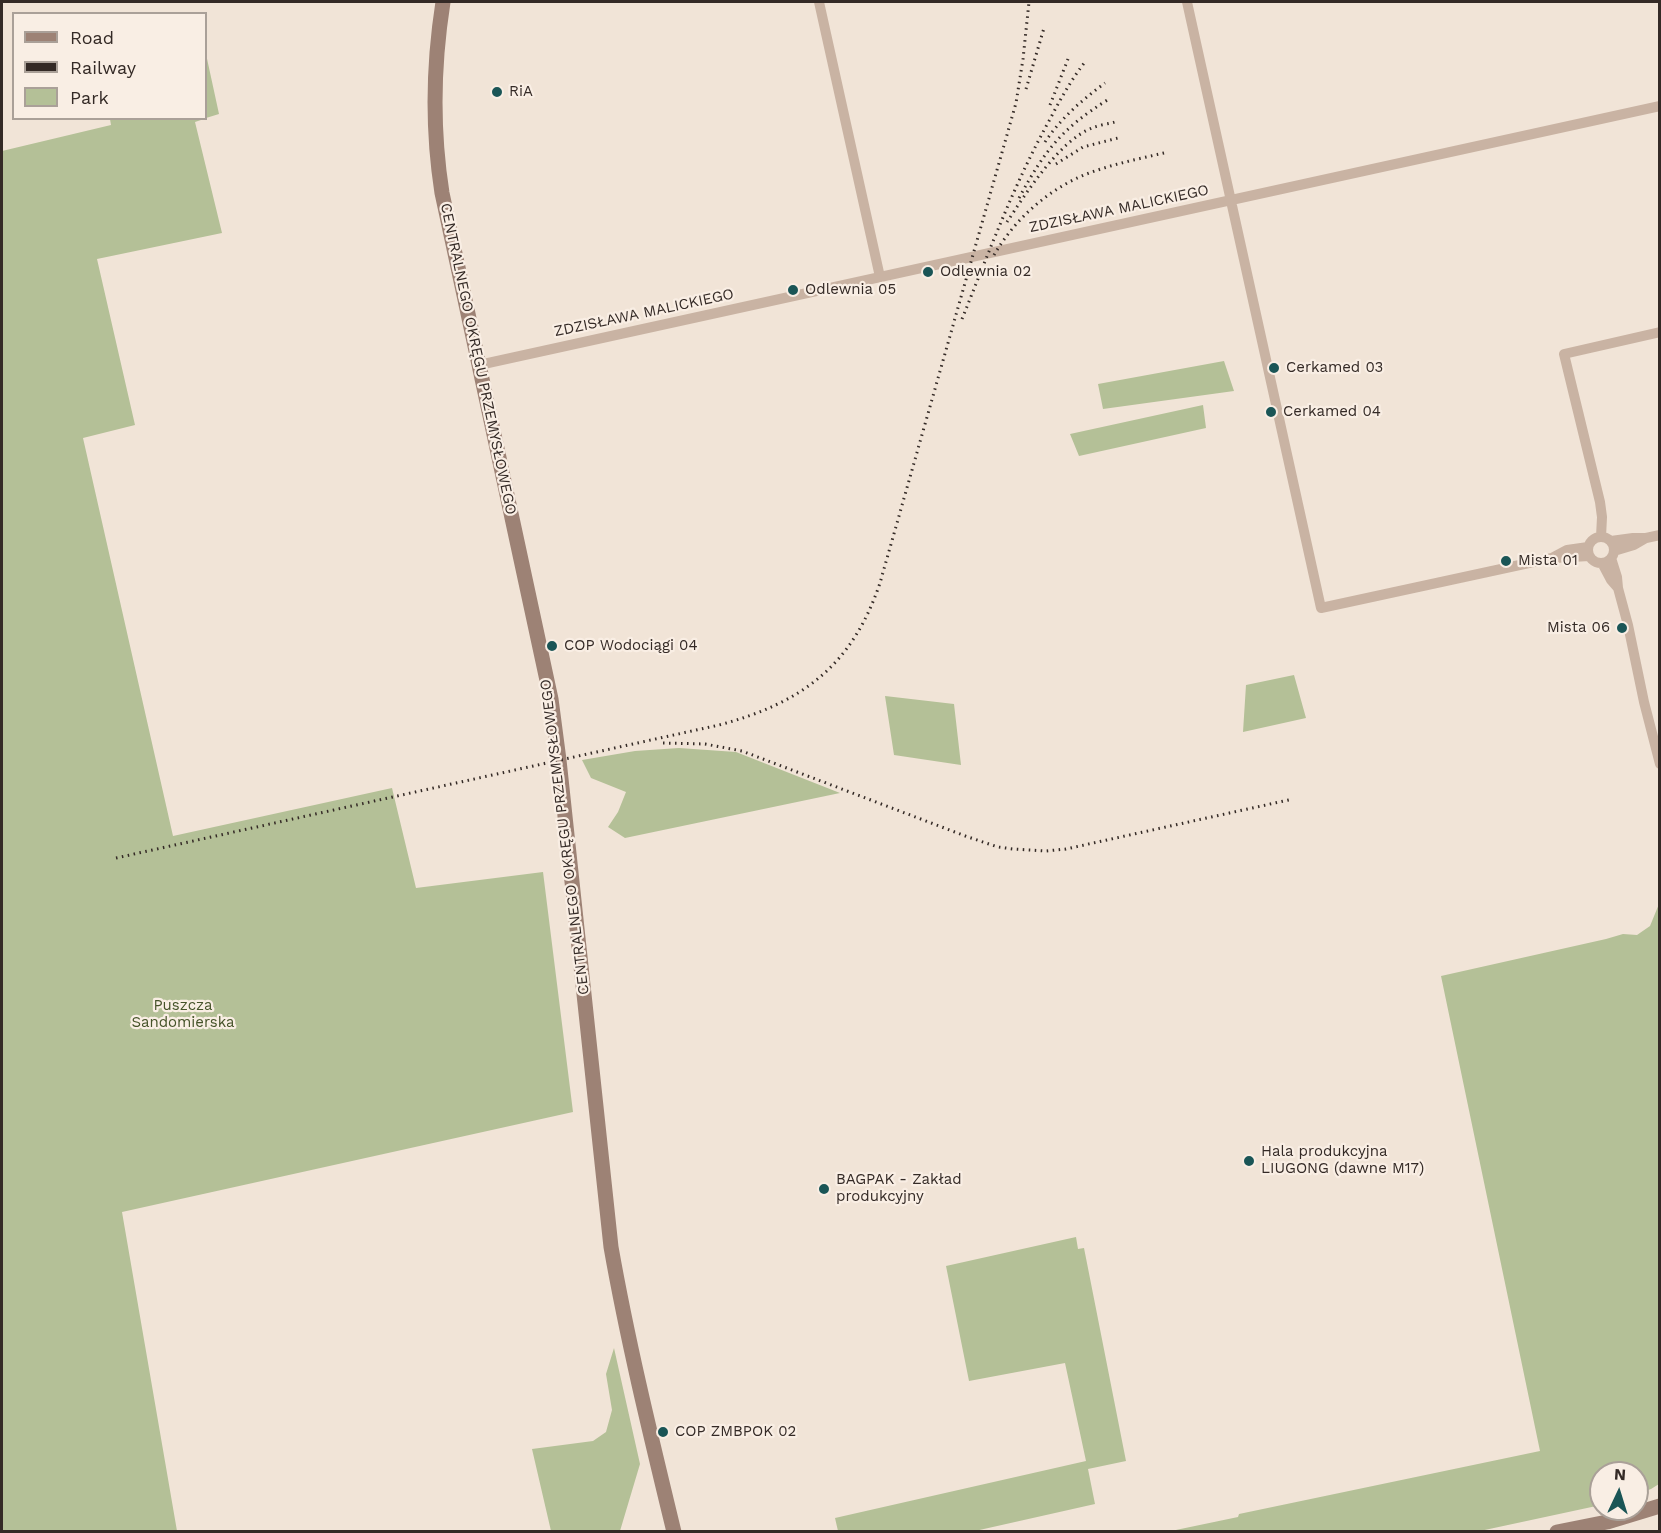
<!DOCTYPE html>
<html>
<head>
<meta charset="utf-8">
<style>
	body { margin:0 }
	#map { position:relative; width:1661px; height:1533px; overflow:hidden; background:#f1e4d7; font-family:"Work Sans",sans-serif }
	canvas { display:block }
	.frame { position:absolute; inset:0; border:3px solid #342a26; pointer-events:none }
	.legend { position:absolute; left:12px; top:12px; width:195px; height:108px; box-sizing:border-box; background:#f9eee4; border:2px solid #aaa098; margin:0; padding:8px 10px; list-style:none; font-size:18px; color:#342a26 }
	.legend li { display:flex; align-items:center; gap:12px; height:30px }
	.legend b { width:30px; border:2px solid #aaa098 }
	.north { position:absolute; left:1589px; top:1461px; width:60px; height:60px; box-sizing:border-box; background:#f9eee4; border:2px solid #aaa098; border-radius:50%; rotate:4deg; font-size:16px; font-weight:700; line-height:24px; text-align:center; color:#342a26 }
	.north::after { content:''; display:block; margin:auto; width:21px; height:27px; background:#1a5556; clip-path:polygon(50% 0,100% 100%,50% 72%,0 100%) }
</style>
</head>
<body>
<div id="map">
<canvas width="1661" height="1533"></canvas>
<div class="frame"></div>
<ul class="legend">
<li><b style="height:8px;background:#9d8275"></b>Road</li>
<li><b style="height:8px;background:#342a26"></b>Railway</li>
<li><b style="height:16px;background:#b4c097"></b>Park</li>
</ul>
<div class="north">N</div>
</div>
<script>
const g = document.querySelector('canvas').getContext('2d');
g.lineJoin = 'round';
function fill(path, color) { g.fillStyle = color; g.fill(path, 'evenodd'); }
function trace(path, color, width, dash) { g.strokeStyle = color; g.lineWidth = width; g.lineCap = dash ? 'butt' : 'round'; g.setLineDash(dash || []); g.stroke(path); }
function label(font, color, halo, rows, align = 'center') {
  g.font = font + ' "Work Sans",sans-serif'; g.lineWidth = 4.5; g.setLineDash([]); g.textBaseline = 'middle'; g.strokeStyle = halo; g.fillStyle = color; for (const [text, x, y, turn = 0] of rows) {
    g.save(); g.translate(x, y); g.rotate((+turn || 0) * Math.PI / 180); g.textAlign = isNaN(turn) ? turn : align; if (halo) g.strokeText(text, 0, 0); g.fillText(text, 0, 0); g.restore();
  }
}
const green = new Path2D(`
	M 206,54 L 219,114 L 206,118 Z
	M 110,119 L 204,119 L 195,122 L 222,233 L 97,259 L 135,425 L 83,438 L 173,836 L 392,788 L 416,888 L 543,872 L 573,1112 L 122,1212 L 177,1531 L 2,1531 L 2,151 L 111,125 Z
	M 1224,361 L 1234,391 L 1103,409 L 1098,384 Z
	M 1203,405 L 1206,428 L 1079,456 L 1070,434 Z
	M 1294,675 L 1306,718 L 1243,732 L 1246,685 Z
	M 885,696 L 954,704 L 961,765 L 894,755 Z
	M 679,748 L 736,752 L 840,793 L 625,838 L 608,827 L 618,812 L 626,792 L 591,778 L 582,760 L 635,751 Z
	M 1659,904 L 1659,1484 L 1651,1489 L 1637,1494 L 1637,1473 L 1601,1473 L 1601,1505 L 1480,1531 L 1171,1531 L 1238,1517 L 1239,1514 L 1540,1451 L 1441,976 L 1606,939 L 1623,934 L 1637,935 L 1650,926 Z
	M 1076,1237 L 1078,1249 L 1084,1248 L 1126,1461 L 1088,1469 L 1095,1504 L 975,1531 L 838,1531 L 835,1518 L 1086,1461 L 1065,1363 L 969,1381 L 946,1266 Z
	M 614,1348 L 640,1464 L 620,1531 L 551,1531 L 532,1449 L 593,1441 L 606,1432 L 612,1410 L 606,1374 Z`);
const street = new Path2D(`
	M 819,2 L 880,277
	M 1187,2 L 1321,608 L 1552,558 L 1567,550 L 1588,547
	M 479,365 L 1660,106
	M1588 550a13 13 0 1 1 26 0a13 13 0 1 1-26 0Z
	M 1601,537 L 1602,517 L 1600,502 L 1564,354 L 1660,332
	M 1611,541 L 1633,538 L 1646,538 L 1660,535
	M 1614,551 L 1634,545 L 1646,538
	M 1555,558 L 1589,556
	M 1611,558 L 1617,577 L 1618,588 L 1628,625 L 1644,702 L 1660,764
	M 1602,563 L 1611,580 L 1618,588`);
const secondary = new Path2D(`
	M 443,2 C 433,66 432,129 442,193 L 551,699 L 559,760 L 611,1247 C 628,1343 651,1437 674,1532
	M 1557,1532 L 1607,1522 L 1660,1506`);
const rail = new Path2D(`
	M 1026,89 L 1044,28
	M 1050,105 L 1068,59
	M 1045,142 C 1061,118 1082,100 1105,83
	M 1056,164 L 1083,147 L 1118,138
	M 1019,198 C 1045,150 1062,128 1109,99
	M 1007,222 C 1026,193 1060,140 1092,128 C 1099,125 1108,124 1115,122
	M 994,255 C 1016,217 1052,186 1092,172 C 1117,163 1143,158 1168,152
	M 962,319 C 989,252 1014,184 1049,121 C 1060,100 1071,80 1085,62
	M 663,743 L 705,744 L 742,751 L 968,837 L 998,847 L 1013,849 L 1046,851 L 1066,849 L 1293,799
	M 116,858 L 719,725 C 802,703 852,666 880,583 L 1016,103 L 1023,59 L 1029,2`);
const markers = [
	[497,92,6,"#1a5556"],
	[928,272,6,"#1a5556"],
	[793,290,6,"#1a5556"],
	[1274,368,6,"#1a5556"],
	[1271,412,6,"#1a5556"],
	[1506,561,6,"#1a5556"],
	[1622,628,6,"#1a5556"],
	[552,646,6,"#1a5556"],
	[1249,1161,6,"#1a5556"],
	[824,1189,6,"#1a5556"],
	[663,1432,6,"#1a5556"]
];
const poiNames = [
	["RiA",509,92],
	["Odlewnia 02",940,272],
	["Odlewnia 05",805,290],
	["Cerkamed 03",1286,368],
	["Cerkamed 04",1283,412],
	["Mista 01",1518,561],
	["Mista 06",1610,628,"right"],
	["COP Wodociągi 04",564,646],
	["Hala produkcyjna",1261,1152],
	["LIUGONG (dawne M17)",1261,1169],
	["BAGPAK - Zakład",836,1180],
	["produkcyjny",836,1197],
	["COP ZMBPOK 02",675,1432]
];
const streetNames = [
	["ZDZISŁAWA MALICKIEGO",1119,209,-12],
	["ZDZISŁAWA MALICKIEGO",644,313,-12],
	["CENTRALNEGO OKRĘGU PRZEMYSŁOWEGO",478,359,78],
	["CENTRALNEGO OKRĘGU PRZEMYSŁOWEGO",565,837,-97]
];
const parkNames = [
	["Puszcza",183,1006],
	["Sandomierska",183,1023]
];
fill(green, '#b4c097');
trace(street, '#c9b3a3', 10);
trace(secondary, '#9d8275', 15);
trace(rail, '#342a26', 3, [1.5, 4.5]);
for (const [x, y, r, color] of markers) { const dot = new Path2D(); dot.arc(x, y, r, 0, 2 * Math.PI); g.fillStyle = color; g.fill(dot); trace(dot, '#f9eee4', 2); }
label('15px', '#342a26', '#f9eee4', poiNames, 'left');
label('15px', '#342a26', '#f9eee4', streetNames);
label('15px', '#455329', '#f9eee4', parkNames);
</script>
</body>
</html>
